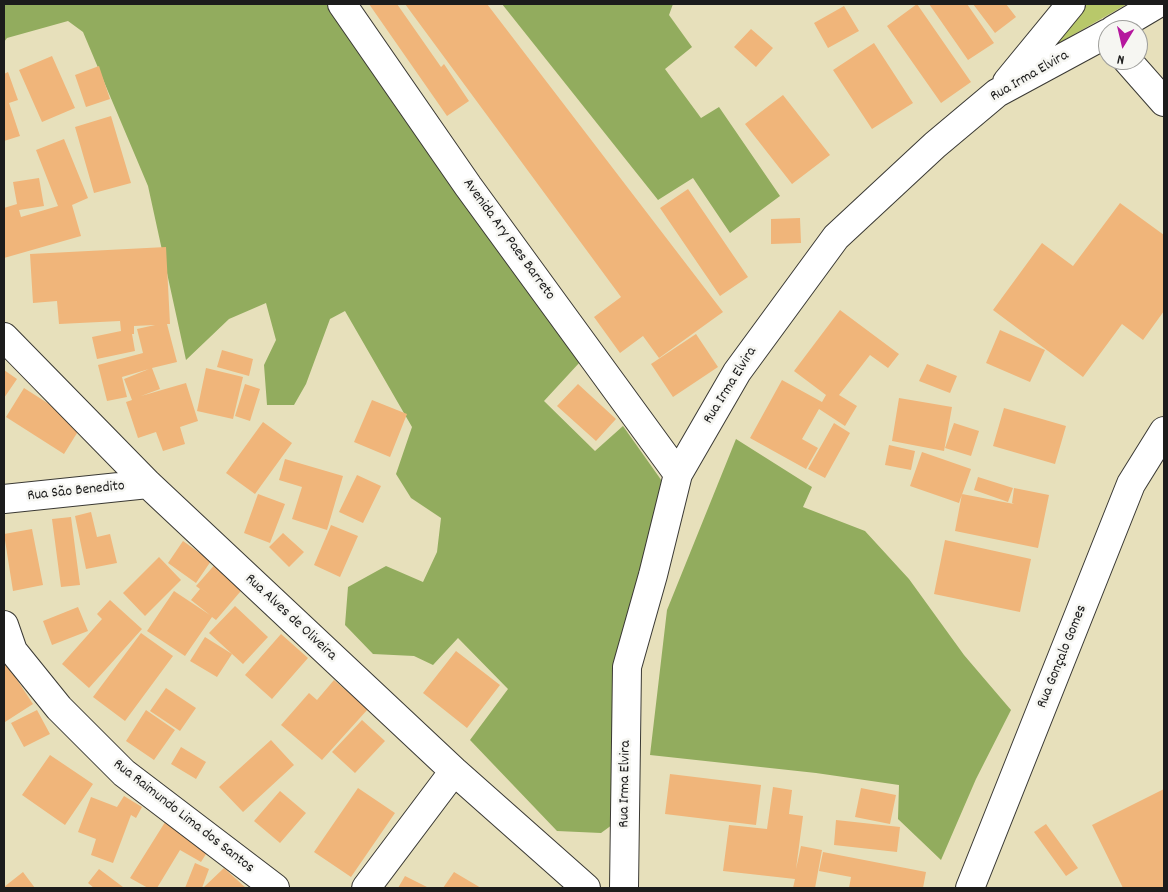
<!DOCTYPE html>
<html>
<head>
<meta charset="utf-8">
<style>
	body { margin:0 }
	#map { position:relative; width:1168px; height:892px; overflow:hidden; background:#e7e0bb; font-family:Dekko,sans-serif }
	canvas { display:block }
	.frame { position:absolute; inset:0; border:5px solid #1c1c1c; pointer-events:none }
	.north { position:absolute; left:1098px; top:20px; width:50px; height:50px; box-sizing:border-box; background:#f6f6f2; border:1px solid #9f9f9c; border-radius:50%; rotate:189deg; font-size:14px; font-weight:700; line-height:20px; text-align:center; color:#1c1c1c }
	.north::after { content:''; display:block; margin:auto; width:18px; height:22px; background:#b5179e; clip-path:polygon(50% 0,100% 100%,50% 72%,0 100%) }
</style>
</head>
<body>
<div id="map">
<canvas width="1168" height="892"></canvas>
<div class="frame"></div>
<div class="north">N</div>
</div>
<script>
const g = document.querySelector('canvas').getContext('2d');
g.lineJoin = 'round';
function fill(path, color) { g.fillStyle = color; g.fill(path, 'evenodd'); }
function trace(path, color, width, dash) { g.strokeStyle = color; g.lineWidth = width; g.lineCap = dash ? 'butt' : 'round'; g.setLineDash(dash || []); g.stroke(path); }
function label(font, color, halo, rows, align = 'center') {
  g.font = font + ' Dekko,sans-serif'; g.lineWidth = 5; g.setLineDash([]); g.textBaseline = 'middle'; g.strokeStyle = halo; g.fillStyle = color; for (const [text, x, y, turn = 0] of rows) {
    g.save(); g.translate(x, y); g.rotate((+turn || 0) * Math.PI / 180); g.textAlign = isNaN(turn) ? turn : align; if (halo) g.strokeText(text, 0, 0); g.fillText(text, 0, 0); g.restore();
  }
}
const green = new Path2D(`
	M 1082,4 L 1127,4 L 1038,55 Z`);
const forest = new Path2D(`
	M 4,4 L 331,4 L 580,362 L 544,401 L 595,451 L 623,426 L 664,484 L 616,822 L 601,833 L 557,831 L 470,740 L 508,689 L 458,638 L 433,665 L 414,656 L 373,654 L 345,625 L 348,587 L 386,566 L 423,582 L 437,552 L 441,518 L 411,498 L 396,474 L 412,427 L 345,311 L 330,319 L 306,384 L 294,405 L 267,405 L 264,365 L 276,340 L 266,303 L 229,319 L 186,360 L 148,186 L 83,32 L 68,21 L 7,38 L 4,42 Z
	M 502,4 L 673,4 L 669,15 L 692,47 L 665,69 L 701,118 L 719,107 L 780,196 L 730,233 L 693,178 L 658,200 Z
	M 736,439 L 812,487 L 803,507 L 865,531 L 909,579 L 964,655 L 1011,710 L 976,779 L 941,860 L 898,819 L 899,785 L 816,773 L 650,755 L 667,610 Z`);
const building = new Path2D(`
	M 369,4 L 397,4 L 441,67 L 444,64 L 469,101 L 447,116 Z
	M 405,4 L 487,4 L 723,312 L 659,358 L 643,336 L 620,353 L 594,317 L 621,297 Z
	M 917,4 L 971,82 L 941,103 L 887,26 Z
	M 929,4 L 967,4 L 994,43 L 968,60 Z
	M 973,4 L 1006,4 L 1016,17 L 995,33 Z
	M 844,6 L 859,31 L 828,48 L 814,23 Z
	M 751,29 L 773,48 L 756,67 L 734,47 Z
	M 874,43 L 913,103 L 872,129 L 833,70 Z
	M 52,56 L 75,108 L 42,122 L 19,70 Z
	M 99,66 L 110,99 L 86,107 L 75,75 Z
	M 8,72 L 18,100 L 9,103 L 20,136 L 4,141 L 4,74 Z
	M 783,95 L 830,155 L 792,184 L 745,124 Z
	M 111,116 L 131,183 L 94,193 L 75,127 Z
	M 64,139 L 88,198 L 72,205 L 81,236 L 4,258 L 4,208 L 17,204 L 13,182 L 39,178 L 44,206 L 19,210 L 21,217 L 58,206 L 36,150 Z
	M 688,189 L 748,277 L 720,296 L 660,208 Z
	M 1120,203 L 1164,235 L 1164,311 L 1143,340 L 1122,324 L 1083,377 L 993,310 L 1042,243 L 1073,266 Z
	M 800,218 L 801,243 L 771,244 L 771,219 Z
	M 166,247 L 170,324 L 167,324 L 177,362 L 152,368 L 160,389 L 141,396 L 186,383 L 198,421 L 180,427 L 185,444 L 163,451 L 156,432 L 138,438 L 126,402 L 132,400 L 124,379 L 149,369 L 122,377 L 127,397 L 107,401 L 98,365 L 143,353 L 137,329 L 155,325 L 134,326 L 134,334 L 132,334 L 135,351 L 97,359 L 92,337 L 121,331 L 120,321 L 59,324 L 57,301 L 33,303 L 30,254 Z
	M 840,310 L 899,354 L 888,368 L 870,355 L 839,395 L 857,406 L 845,426 L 819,409 L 802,439 L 818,448 L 806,469 L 750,438 L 782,380 L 822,402 L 826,395 L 794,371 Z
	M 1000,330 L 1045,350 L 1030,382 L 986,363 Z
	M 696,334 L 718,367 L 673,397 L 651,364 Z
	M 222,350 L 253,359 L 249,376 L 217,367 Z
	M 927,364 L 957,376 L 950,393 L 919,381 Z
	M 206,368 L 243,377 L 233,419 L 197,411 Z
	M 4,370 L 17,379 L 4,398 Z
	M 245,384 L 260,389 L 250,421 L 235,416 Z
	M 578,384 L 616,419 L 596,441 L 557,406 Z
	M 24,388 L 82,425 L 64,454 L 6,417 Z
	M 899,398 L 952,407 L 944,451 L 892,441 Z
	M 372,400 L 407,414 L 390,457 L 354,442 Z
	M 1004,408 L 1066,426 L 1055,464 L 993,446 Z
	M 263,422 L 292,443 L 255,494 L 226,473 Z
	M 834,423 L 850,433 L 825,478 L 808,469 Z
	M 954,423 L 979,431 L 971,456 L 945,448 Z
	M 889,445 L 915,451 L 911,470 L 885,465 Z
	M 922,452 L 971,469 L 959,503 L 910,486 Z
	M 285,459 L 343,476 L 327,530 L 292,519 L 302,487 L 279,480 Z
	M 357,475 L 381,486 L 363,523 L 339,512 Z
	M 978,477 L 1013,488 L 1008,502 L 974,490 Z
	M 1014,488 L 1049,495 L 1038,548 L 955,531 L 962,494 L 1014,504 L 1012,503 Z
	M 258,494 L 285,504 L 270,543 L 244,533 Z
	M 91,512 L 97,537 L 110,534 L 117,563 L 86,569 L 75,516 Z
	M 71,517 L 80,585 L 61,587 L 52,519 Z
	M 331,525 L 358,536 L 340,577 L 314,565 Z
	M 32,529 L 43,585 L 13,591 L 4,534 Z
	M 283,533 L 304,552 L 289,567 L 269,547 Z
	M 945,540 L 1031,559 L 1020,612 L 934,594 Z
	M 183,541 L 211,561 L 196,583 L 168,563 Z
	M 159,557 L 181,580 L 145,616 L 123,593 Z
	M 218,561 L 246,585 L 216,620 L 212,617 L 185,656 L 147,631 L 174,591 L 210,615 L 191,600 L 200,589 L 196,586 Z
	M 110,600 L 142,629 L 89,688 L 62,664 L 102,619 L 97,614 Z
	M 235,606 L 268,637 L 243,664 L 209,633 Z
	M 78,607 L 88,631 L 52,645 L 43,621 Z
	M 141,633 L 173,656 L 125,721 L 93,697 Z
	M 281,634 L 308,658 L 272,699 L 245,675 Z
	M 205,637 L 232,654 L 217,677 L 190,661 Z
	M 456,651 L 500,685 L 467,728 L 423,693 Z
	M 4,660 L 33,704 L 5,722 L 4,721 Z
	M 334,680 L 368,709 L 322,760 L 281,725 L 309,693 L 317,700 Z
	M 166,688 L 196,708 L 180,731 L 150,711 Z
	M 37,710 L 50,734 L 24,747 L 11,723 Z
	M 146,710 L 175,730 L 154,760 L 126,741 Z
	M 362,720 L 385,741 L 355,773 L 332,752 Z
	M 271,740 L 294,765 L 243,812 L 219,787 Z
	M 181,747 L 206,762 L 196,779 L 171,764 Z
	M 50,755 L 93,784 L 65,825 L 22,795 Z
	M 670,774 L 761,785 L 756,825 L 665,814 Z
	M 773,787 L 792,790 L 789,814 L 803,816 L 796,869 L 801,846 L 822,850 L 815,888 L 793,888 L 795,879 L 723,871 L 729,825 L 767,829 Z
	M 358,788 L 395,813 L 351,877 L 314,852 Z
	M 861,788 L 896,795 L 890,824 L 855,817 Z
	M 1164,789 L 1164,888 L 1123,888 L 1092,825 Z
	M 280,791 L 306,813 L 280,843 L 254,821 Z
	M 124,796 L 142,807 L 136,818 L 131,815 L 113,863 L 91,855 L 96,839 L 78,832 L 91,797 L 117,807 Z
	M 167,819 L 211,846 L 201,862 L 180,850 L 157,888 L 148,888 L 130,878 Z
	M 836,820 L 900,827 L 897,852 L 834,845 Z
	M 1046,824 L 1078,868 L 1066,876 L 1034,832 Z
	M 823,852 L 926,872 L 923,888 L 849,888 L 851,877 L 819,871 Z
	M 195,863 L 209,869 L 202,888 L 185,888 Z
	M 224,868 L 246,888 L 204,887 Z
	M 99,869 L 123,887 L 122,888 L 94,888 L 88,883 Z
	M 23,872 L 35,888 L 4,888 L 4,887 Z
	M 454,872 L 481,888 L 443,888 Z
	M 405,876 L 429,888 L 398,888 Z`);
const minor = new Path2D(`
	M 342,4 L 468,186 L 678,474
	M 1113,30 L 1157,4
	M 1127,60 L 1164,102
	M 1007,82 L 1071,4
	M 4,337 L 148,484 L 454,771 L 586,888
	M 4,499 L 148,484
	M 4,625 L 13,651 L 59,708 L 124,773 L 275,888
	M 366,888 L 454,771
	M 624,888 L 627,667 L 653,575 L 678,474 L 737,372 L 836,237 L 935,145 L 997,93 L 1108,33
	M 970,888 L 1131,484 L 1164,431`);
const streetNames = [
	["Rua Irma Elvira",1030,77,-30],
	["Avenida Ary Paes Barreto",508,240,54],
	["Rua Irma Elvira",731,386,-58],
	["Rua São Benedito",76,492,-6],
	["Rua Alves de Oliveira",290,618,43],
	["Rua Gonçalo Gomes",1063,657,-68],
	["Rua Irma Elvira",626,784,-89],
	["Rua Raimundo Lima dos Santos",183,817,38]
];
fill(green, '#b8c86a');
fill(forest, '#92ac5e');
fill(building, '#f0b57a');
trace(minor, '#3a3934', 30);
trace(minor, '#fff', 28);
label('15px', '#1c1c1c', '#f6f6f2', streetNames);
</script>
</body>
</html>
